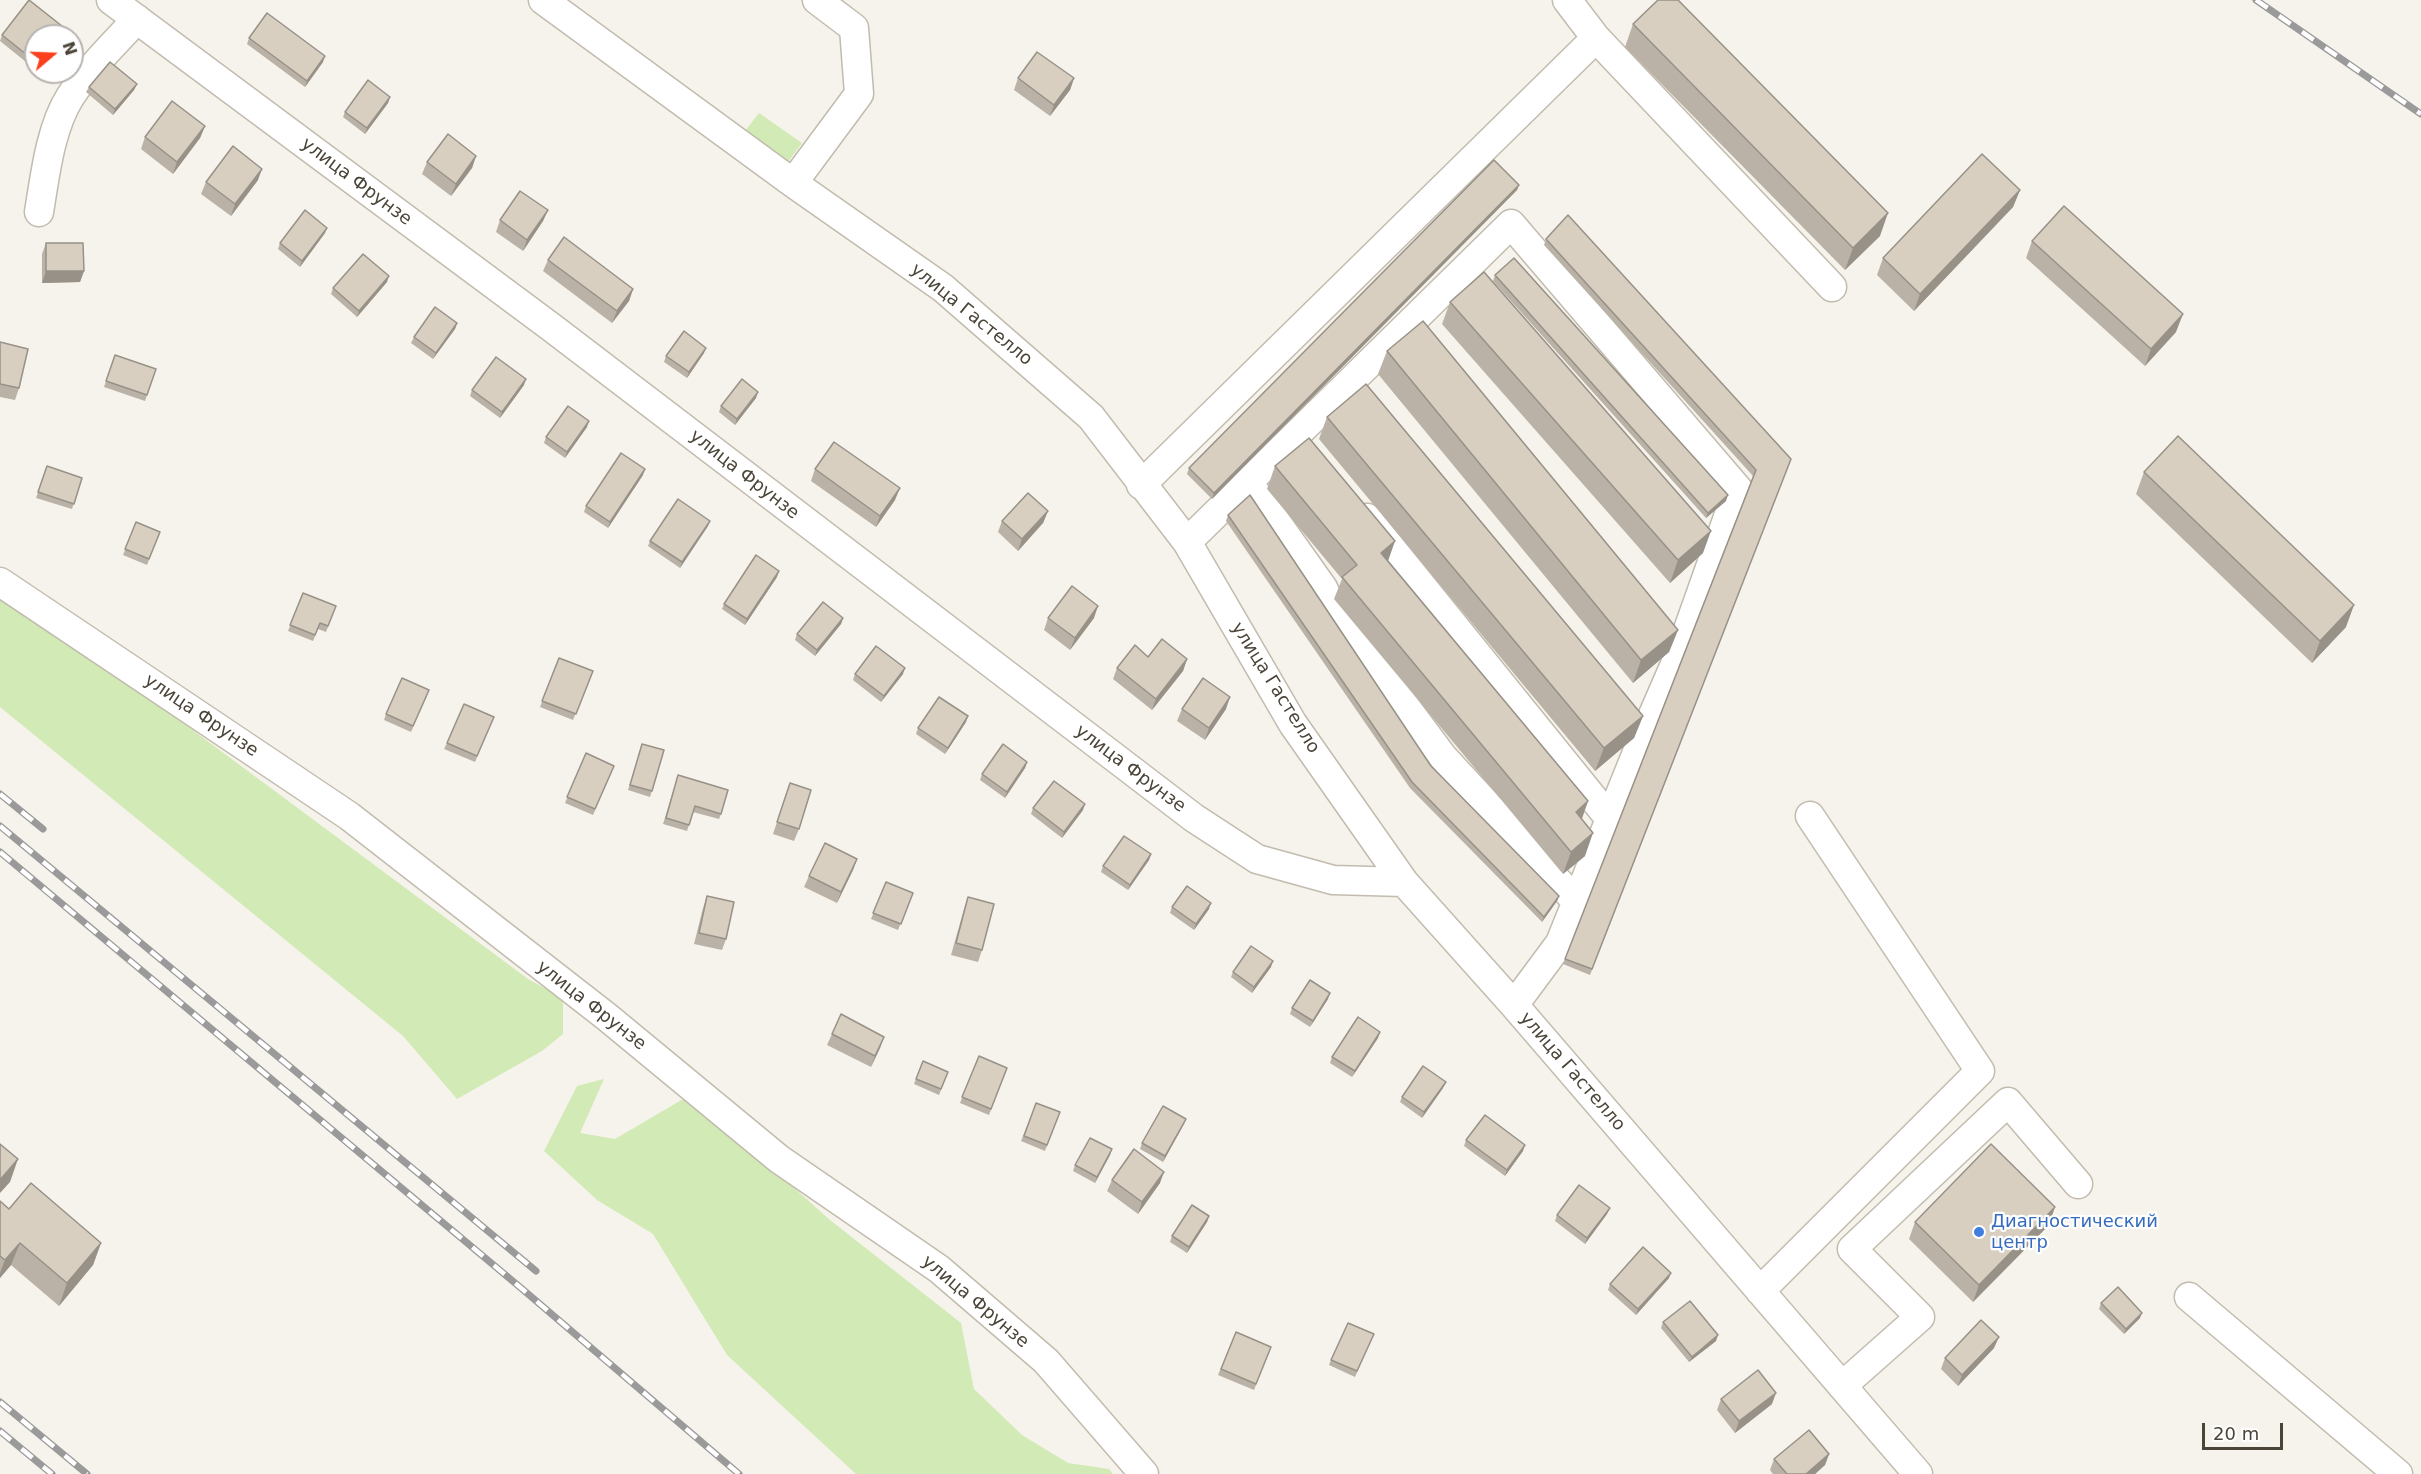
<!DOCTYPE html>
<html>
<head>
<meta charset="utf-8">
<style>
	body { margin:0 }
	#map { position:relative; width:2421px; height:1474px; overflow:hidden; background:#f6f3ec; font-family:"DejaVu Sans",sans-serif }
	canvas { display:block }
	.north { position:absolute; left:24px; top:24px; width:60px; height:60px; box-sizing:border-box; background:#fff; border:2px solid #b7b4b0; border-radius:50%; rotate:71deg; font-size:16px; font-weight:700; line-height:24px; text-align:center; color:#4b4439 }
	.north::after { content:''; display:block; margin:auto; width:21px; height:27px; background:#fc3f1d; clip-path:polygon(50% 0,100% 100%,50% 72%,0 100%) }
	.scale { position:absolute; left:2202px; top:1423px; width:81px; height:27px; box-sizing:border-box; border:3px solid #4b4439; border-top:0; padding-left:8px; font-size:18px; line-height:21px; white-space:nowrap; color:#4b4439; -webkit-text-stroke:4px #fff; paint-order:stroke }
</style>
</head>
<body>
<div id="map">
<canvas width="2421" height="1474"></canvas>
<div class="north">N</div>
<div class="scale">20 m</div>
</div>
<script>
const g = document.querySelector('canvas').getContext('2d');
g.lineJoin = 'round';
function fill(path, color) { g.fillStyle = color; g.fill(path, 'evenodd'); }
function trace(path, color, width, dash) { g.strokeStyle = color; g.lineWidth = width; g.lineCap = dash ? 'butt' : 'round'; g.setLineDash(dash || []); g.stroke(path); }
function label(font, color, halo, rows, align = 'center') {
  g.font = font + ' "DejaVu Sans",sans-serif'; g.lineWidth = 4.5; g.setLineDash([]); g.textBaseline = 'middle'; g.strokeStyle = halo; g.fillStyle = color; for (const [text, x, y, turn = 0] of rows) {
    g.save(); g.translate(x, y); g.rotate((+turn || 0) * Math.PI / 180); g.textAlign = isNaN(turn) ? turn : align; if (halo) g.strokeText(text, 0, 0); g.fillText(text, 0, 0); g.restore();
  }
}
const green = new Path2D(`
	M 759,113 L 802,143 L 788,162 L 745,131 Z
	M 0,595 L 136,688 L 528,979 L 563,998 L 563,1034 L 542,1051 L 457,1099 L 403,1036 L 0,707 Z
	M 604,1079 L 580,1133 L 615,1139 L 690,1095 L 830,1220 L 961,1323 L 974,1389 L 1022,1435 L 1068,1463 L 1109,1469 L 1113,1474 L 856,1474 L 727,1355 L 653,1234 L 597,1200 L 544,1151 L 577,1086 Z`);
const minor = new Path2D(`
	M 111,0 L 551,327 L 1194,818 L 1257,859 L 1333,880 L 1404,882
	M 543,0 L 793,183 L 943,288 L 1091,417 L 1187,542 L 1293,724 L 1404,882 L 1514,1005 L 1918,1474
	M 1567,0 L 1596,38
	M 793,183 L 859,94 L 854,28 L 817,0
	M 39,212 C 45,176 50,129 70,97 C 89,68 114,44 137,19
	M 1248,482 L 1323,588 L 1333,609 L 1443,757 L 1577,902
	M 1141,485 L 1596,38 L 1832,287
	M 1367,518 L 1610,819
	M 1187,542 L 1511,224 L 1738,489 L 1679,655 L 1642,740 L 1560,943 L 1514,1005
	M 0,582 L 349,816 L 607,1017 L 779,1159 L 939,1269 L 1046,1361 L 1144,1474
	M 1760,1291 L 1980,1071 L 1810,816
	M 2189,1297 L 2398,1474
	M 1842,1386 L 1920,1317 L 1852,1249 L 2008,1102 L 2078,1184`);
const rail = new Path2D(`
	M 2256,0 L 2421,114
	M 0,794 L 43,829
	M 0,826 L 536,1271
	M 0,852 L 521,1288 L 739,1474
	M 0,1402 L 87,1474
	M 0,1431 L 52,1474`);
const wall = new Path2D(`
	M 1633,24 L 1880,236 L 1845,270 L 1625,47 Z
	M 67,30 L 64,36 L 36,36 L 36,70 L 0,41 L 2,35 Z
	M 249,38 L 323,62 L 305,87 L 247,44 Z
	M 1018,78 L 1074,78 L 1070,90 L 1050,116 L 1014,90 Z
	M 137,84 L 134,90 L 113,115 L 86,92 L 89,87 Z
	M 390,97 L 388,103 L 365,134 L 343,117 L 345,112 Z
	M 205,126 L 200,138 L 173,174 L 141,149 L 145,137 Z
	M 476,156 L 472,168 L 451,196 L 422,174 L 427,162 Z
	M 258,180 L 231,216 L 201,194 L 206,182 Z
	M 1519,185 L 1517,190 L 1212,499 L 1187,474 L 1189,468 Z
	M 2020,190 L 2013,207 L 1914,311 L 1877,275 L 1883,258 Z
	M 548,210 L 543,221 L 523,251 L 496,232 L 500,220 Z
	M 325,233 L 300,267 L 278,249 L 280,243 Z
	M 1546,239 L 1791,459 L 1590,975 L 1563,964 L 1753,476 L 1544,245 Z
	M 2032,241 L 2176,332 L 2145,366 L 2026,258 Z
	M 46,243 L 84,271 L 80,282 L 42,283 L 42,254 Z
	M 548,260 L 633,289 L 629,301 L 612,323 L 543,271 Z
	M 1495,275 L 1726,501 L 1706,518 L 1493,281 Z
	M 387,282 L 357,317 L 331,294 L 333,288 Z
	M 1450,302 L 1703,553 L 1670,583 L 1442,324 Z
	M 457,323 L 455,329 L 433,359 L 411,343 L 414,337 Z
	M 0,342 L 19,388 L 15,400 L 0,397 Z
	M 1387,351 L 1678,630 L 1669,652 L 1633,683 L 1378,374 Z
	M 704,353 L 687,378 L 664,362 L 666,356 Z
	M 115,355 L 156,369 L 145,401 L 104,387 Z
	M 524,385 L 500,418 L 470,396 L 472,390 Z
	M 756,398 L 735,425 L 719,412 L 721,406 Z
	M 1327,417 L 1643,716 L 1634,738 L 1595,771 L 1319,439 Z
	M 587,427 L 565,458 L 544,443 L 546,437 Z
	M 47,466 L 82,478 L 72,509 L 36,498 Z
	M 1275,466 L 1388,560 L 1588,801 L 1582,819 L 1585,856 L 1563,874 L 1334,599 L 1342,579 L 1267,489 Z
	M 815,469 L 895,500 L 876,527 L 811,481 Z
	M 2144,472 L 2346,627 L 2312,663 L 2136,494 Z
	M 643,475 L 608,528 L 584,512 L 586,506 Z
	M 1048,511 L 1043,523 L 1018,551 L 998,532 L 1002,521 Z
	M 1228,515 L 1431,766 L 1559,896 L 1557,901 L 1542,922 L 1410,788 L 1226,521 Z
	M 136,522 L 160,532 L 147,565 L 123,555 Z
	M 708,526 L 680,568 L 648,546 L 650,541 Z
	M 777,577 L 745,625 L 722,609 L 724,604 Z
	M 303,593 L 336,606 L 326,632 L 318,629 L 313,641 L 288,631 Z
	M 843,618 L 841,624 L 815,656 L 795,640 L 797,634 Z
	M 1048,618 L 1094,618 L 1070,650 L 1044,630 Z
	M 1148,657 L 1187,659 L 1183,671 L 1152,710 L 1113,679 L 1117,668 Z
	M 559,658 L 593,671 L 573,720 L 540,707 Z
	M 855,674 L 903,674 L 881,702 L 853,680 Z
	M 427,696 L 411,732 L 384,720 L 386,714 Z
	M 1182,709 L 1226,709 L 1205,740 L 1177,721 Z
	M 494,717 L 475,762 L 444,749 L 447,743 Z
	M 966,722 L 945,754 L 916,734 L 918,728 Z
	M 642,744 L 664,750 L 650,797 L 628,790 Z
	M 586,753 L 612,771 L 593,815 L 565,803 Z
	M 1027,762 L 1025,768 L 1005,798 L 980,780 L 982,774 Z
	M 676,781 L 721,814 L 719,819 L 693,812 L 687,831 L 663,824 Z
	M 790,783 L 799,829 L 794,841 L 773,834 Z
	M 1033,808 L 1083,810 L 1062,838 L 1031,814 Z
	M 1151,854 L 1149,860 L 1128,890 L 1101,872 L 1103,866 Z
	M 857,859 L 853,870 L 837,903 L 804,887 L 809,876 Z
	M 886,882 L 913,893 L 898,930 L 871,919 Z
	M 707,896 L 726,939 L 722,950 L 694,944 L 703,908 Z
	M 968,897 L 982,950 L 978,962 L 951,955 L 964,909 Z
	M 1172,907 L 1209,909 L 1194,930 L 1170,913 Z
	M 1271,967 L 1252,993 L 1231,977 L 1233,972 Z
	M 1328,999 L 1310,1027 L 1290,1014 L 1292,1008 Z
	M 832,1034 L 884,1037 L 880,1048 L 871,1067 L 827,1045 Z
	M 1378,1038 L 1352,1077 L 1330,1063 L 1332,1057 Z
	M 979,1056 L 1007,1068 L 989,1115 L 960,1103 Z
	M 923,1061 L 948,1072 L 939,1095 L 914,1084 Z
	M 1443,1088 L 1422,1118 L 1400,1102 L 1402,1097 Z
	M 1036,1103 L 1060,1112 L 1045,1151 L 1021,1141 Z
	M 1186,1119 L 1184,1124 L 1163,1162 L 1140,1149 L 1142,1143 Z
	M 1466,1140 L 1523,1151 L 1505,1176 L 1464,1146 Z
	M 1112,1149 L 1110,1155 L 1095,1183 L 1073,1171 L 1075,1165 Z
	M 1112,1180 L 1160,1183 L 1138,1214 L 1107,1191 Z
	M 0,1201 L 9,1209 L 101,1243 L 93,1265 L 59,1306 L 11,1265 L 0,1278 Z
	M 1607,1214 L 1585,1244 L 1555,1221 L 1557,1215 Z
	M 1209,1216 L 1207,1222 L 1187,1253 L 1170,1242 L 1172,1236 Z
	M 1915,1222 L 2049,1225 L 1973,1302 L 1909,1239 Z
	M 1669,1278 L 1636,1315 L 1608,1290 L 1610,1284 Z
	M 2101,1303 L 2140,1318 L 2124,1334 L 2099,1309 Z
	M 1663,1322 L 1716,1341 L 1689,1362 L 1661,1328 Z
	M 1236,1332 L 1271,1347 L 1254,1390 L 1218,1375 Z
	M 1374,1334 L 1355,1377 L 1329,1365 L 1331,1360 Z
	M 1994,1348 L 1958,1386 L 1941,1369 L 1945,1358 Z
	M 1721,1399 L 1772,1404 L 1735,1433 L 1717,1410 Z
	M 1829,1454 L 1825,1465 L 1815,1474 L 1773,1474 L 1770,1470 L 1774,1459 Z`);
const shadedWall = new Path2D(`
	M 325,56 L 323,62 L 305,87 L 307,81 Z
	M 1074,78 L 1070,90 L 1050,116 L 1054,105 Z
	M 137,84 L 134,90 L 113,115 L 115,109 Z
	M 390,97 L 388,103 L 365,134 L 367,128 Z
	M 205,126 L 200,138 L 173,174 L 177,162 Z
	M 476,156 L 472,168 L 451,196 L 456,184 Z
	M 262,169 L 258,180 L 231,216 L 235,204 Z
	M 1519,185 L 1517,190 L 1212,499 L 1214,493 Z
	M 2020,190 L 2013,207 L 1914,311 L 1920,294 Z
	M 548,210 L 543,221 L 523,251 L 527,240 Z
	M 1888,213 L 1880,236 L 1845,270 L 1853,248 Z
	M 327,228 L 325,233 L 300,267 L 302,261 Z
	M 46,271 L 84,271 L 80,282 L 42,283 Z
	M 389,276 L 387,282 L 357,317 L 359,311 Z
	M 633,289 L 629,301 L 612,323 L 617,311 Z
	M 2183,314 L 2176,332 L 2145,366 L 2151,349 Z
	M 457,323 L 455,329 L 433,359 L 436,353 Z
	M 706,348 L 704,353 L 687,378 L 689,372 Z
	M 526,379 L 524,385 L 500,418 L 502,412 Z
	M 758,392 L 756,398 L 735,425 L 737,419 Z
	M 589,421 L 587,427 L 565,458 L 567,452 Z
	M 645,469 L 643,475 L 608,528 L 610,522 Z
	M 900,488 L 895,500 L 876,527 L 880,516 Z
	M 1728,495 L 1726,501 L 1706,518 L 1708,513 Z
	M 1048,511 L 1043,523 L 1018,551 L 1022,539 Z
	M 710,521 L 708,526 L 680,568 L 682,562 Z
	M 1711,531 L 1703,553 L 1670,583 L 1678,560 Z
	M 1395,541 L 1387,564 L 1381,553 Z
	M 779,571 L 777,577 L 745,625 L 747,619 Z
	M 2354,605 L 2346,627 L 2312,663 L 2320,641 Z
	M 1098,606 L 1094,618 L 1070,650 L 1075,638 Z
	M 843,618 L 841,624 L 815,656 L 817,650 Z
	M 1678,630 L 1669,652 L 1633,683 L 1641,660 Z
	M 1187,659 L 1183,671 L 1152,710 L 1156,699 Z
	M 905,668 L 903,674 L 881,702 L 884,696 Z
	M 1230,697 L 1226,709 L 1205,740 L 1209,728 Z
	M 968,716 L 966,722 L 945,754 L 948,748 Z
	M 1643,716 L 1634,738 L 1595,771 L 1604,748 Z
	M 1027,762 L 1025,768 L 1005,798 L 1007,792 Z
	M 1588,801 L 1580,823 L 1576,812 Z
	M 1085,804 L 1083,810 L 1062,838 L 1064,832 Z
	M 1593,833 L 1585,856 L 1563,874 L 1571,852 Z
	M 1151,854 L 1149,860 L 1128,890 L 1130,885 Z
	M 857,859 L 853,870 L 837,903 L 841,892 Z
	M 1559,896 L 1557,901 L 1542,922 L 1544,917 Z
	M 1211,903 L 1209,909 L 1194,930 L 1196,924 Z
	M 1273,961 L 1271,967 L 1252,993 L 1254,987 Z
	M 1330,993 L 1328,999 L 1310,1027 L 1313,1021 Z
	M 1380,1032 L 1378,1038 L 1352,1077 L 1355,1071 Z
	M 884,1037 L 880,1048 L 871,1067 L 875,1056 Z
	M 1446,1082 L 1443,1088 L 1422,1118 L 1424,1112 Z
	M 1186,1119 L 1184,1124 L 1163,1162 L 1165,1156 Z
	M 1525,1145 L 1523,1151 L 1505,1176 L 1507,1170 Z
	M 1112,1149 L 1110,1155 L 1095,1183 L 1097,1177 Z
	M 18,1159 L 10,1182 L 0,1193 L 0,1180 Z
	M 1164,1172 L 1160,1183 L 1138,1214 L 1142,1202 Z
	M 2055,1207 L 2049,1225 L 1973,1302 L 1979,1285 Z
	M 1610,1208 L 1607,1214 L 1585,1244 L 1587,1238 Z
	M 1209,1216 L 1207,1222 L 1187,1253 L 1189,1247 Z
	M 20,1243 L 11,1265 L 0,1278 L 0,1273 L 5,1260 Z
	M 101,1243 L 93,1265 L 59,1306 L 67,1283 Z
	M 1671,1273 L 1669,1278 L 1636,1315 L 1638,1309 Z
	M 2142,1313 L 2140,1318 L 2124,1334 L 2126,1329 Z
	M 1718,1335 L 1716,1341 L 1689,1362 L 1692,1357 Z
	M 1999,1337 L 1994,1348 L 1958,1386 L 1962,1375 Z
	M 1776,1393 L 1772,1404 L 1735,1433 L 1739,1421 Z
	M 1829,1454 L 1825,1465 L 1815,1474 L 1806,1474 Z`);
const building = new Path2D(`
	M 29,0 L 67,30 L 62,36 L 36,36 L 36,62 L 2,35 Z
	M 1658,0 L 1678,0 L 1888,213 L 1853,248 L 1633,24 Z
	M 267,13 L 325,56 L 307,81 L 249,38 Z
	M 1037,52 L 1074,78 L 1054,105 L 1018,78 Z
	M 110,62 L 137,84 L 115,109 L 89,87 Z
	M 368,80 L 390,97 L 367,128 L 345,112 Z
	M 172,101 L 205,126 L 177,162 L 145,137 Z
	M 448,134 L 476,156 L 456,184 L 427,162 Z
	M 233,146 L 262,169 L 235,204 L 206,182 Z
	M 1982,154 L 2020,190 L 1920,294 L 1883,258 Z
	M 1494,160 L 1519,185 L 1214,493 L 1189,468 Z
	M 520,191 L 548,210 L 527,240 L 500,220 Z
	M 2064,206 L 2183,314 L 2151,349 L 2032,241 Z
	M 305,210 L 327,228 L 302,261 L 280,243 Z
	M 1568,215 L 1791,459 L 1592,969 L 1565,959 L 1756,470 L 1546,239 Z
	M 564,237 L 633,289 L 617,311 L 548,260 Z
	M 46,243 L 83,243 L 84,271 L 46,271 Z
	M 363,254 L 389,276 L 359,311 L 333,288 Z
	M 1514,258 L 1728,495 L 1708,513 L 1495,275 Z
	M 1484,272 L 1711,531 L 1678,560 L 1450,302 Z
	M 435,307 L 457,323 L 436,353 L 414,337 Z
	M 1423,321 L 1678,630 L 1641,660 L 1387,351 Z
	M 684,331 L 706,348 L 689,372 L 666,356 Z
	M 0,342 L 28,349 L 19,388 L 0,384 Z
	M 115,355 L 156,369 L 147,395 L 106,381 Z
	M 496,357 L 526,379 L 502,412 L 472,390 Z
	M 742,379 L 758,392 L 737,419 L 721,406 Z
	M 1366,384 L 1643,716 L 1604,748 L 1327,417 Z
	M 568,406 L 589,421 L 567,452 L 546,437 Z
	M 2178,436 L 2354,605 L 2320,641 L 2144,472 Z
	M 1309,438 L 1395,541 L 1381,553 L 1588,801 L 1576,812 L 1593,833 L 1571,852 L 1342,577 L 1357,565 L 1275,466 Z
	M 834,442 L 900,488 L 880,516 L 815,469 Z
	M 621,453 L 645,469 L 610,522 L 586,506 Z
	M 47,466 L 82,478 L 74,504 L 38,492 Z
	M 1028,493 L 1048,511 L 1022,539 L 1002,521 Z
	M 1250,495 L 1431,766 L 1559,896 L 1544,917 L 1412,782 L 1228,515 Z
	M 678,499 L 710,521 L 682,562 L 650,541 Z
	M 136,522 L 160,532 L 149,559 L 125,549 Z
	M 756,555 L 779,571 L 747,619 L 724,604 Z
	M 1072,586 L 1098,606 L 1075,638 L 1048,618 Z
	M 303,593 L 336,606 L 328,626 L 320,623 L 315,635 L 290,625 Z
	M 823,602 L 843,618 L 817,650 L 797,634 Z
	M 1162,639 L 1187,659 L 1156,699 L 1117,668 L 1135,645 L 1148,657 Z
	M 876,646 L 905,668 L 884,696 L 855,674 Z
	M 559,658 L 593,671 L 576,714 L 542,701 Z
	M 402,678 L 429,690 L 413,726 L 386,714 Z
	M 1203,678 L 1230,697 L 1209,728 L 1182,709 Z
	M 939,697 L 968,716 L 948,748 L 918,728 Z
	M 464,704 L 494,717 L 477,756 L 447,743 Z
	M 642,744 L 664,750 L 652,791 L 630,785 Z
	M 1003,744 L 1027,762 L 1007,792 L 982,774 Z
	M 586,753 L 614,766 L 595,809 L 567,797 Z
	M 678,775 L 728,790 L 721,814 L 695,806 L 689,825 L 666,818 Z
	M 1054,781 L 1085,804 L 1064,832 L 1033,808 Z
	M 790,783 L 811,790 L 799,829 L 777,822 Z
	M 1124,836 L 1151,854 L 1130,885 L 1103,866 Z
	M 825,843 L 857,859 L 841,892 L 809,876 Z
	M 886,882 L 913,893 L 901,924 L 873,913 Z
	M 1187,886 L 1211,903 L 1196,924 L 1172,907 Z
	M 707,896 L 734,902 L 726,939 L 699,933 Z
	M 968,897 L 994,904 L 982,950 L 956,943 Z
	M 1251,946 L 1273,961 L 1254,987 L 1233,972 Z
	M 1310,980 L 1330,993 L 1313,1021 L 1292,1008 Z
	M 841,1014 L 884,1037 L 875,1056 L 832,1034 Z
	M 1358,1017 L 1380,1032 L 1355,1071 L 1332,1057 Z
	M 979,1056 L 1007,1068 L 991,1109 L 962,1097 Z
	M 923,1061 L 948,1072 L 941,1089 L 916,1079 Z
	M 1423,1066 L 1446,1082 L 1424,1112 L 1402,1097 Z
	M 1036,1103 L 1060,1112 L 1047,1145 L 1024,1136 Z
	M 1163,1106 L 1186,1119 L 1165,1156 L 1142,1143 Z
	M 1485,1115 L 1525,1145 L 1507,1170 L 1466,1140 Z
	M 1090,1138 L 1112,1149 L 1097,1177 L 1075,1165 Z
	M 0,1144 L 18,1159 L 0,1180 Z
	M 1991,1144 L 2055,1207 L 1979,1285 L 1915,1222 Z
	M 1134,1149 L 1164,1172 L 1142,1202 L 1112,1180 Z
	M 31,1183 L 101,1243 L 67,1283 L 20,1243 L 5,1260 L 0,1256 L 0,1201 L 9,1209 Z
	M 1579,1185 L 1610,1208 L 1587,1238 L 1557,1215 Z
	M 1192,1205 L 1209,1216 L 1189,1247 L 1172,1236 Z
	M 1643,1247 L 1671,1273 L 1638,1309 L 1610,1284 Z
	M 2118,1287 L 2142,1313 L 2126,1329 L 2101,1303 Z
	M 1690,1301 L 1718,1335 L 1692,1357 L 1663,1322 Z
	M 1981,1320 L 1999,1337 L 1962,1375 L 1945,1358 Z
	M 1348,1323 L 1374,1334 L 1357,1371 L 1331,1360 Z
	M 1236,1332 L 1271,1347 L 1256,1384 L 1221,1369 Z
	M 1758,1370 L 1776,1393 L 1739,1421 L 1721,1399 Z
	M 1809,1430 L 1829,1454 L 1806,1474 L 1787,1474 L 1774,1459 Z`);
const markers = [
	[1979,1232,6,"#3f7fe0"]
];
const streetNames = [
	["улица Фрунзе",356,182,37],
	["улица Гастелло",971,315,39],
	["улица Фрунзе",744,475,38],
	["улица Гастелло",1275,688,58],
	["улица Фрунзе",201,716,34],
	["улица Фрунзе",1130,769,37],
	["улица Фрунзе",591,1006,38],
	["улица Гастелло",1572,1072,49],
	["улица Фрунзе",975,1302,40]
];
const shopNames = [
	["Диагностический",1991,1222],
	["центр",1991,1243]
];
fill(green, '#d2eab5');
trace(minor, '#c2bbae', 31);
trace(minor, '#fff', 28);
trace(rail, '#9a9a9a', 7);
trace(rail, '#fff', 4.5, [14]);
fill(wall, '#bab2a6');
fill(shadedWall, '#979187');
fill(building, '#d8cfc1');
trace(building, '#979187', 1.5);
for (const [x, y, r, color] of markers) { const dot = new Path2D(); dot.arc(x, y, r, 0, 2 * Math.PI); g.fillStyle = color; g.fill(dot); trace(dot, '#fff', 2); }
label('18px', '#4b4439', '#fff', streetNames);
label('18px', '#366cbe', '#fff', shopNames, 'left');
</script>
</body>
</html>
